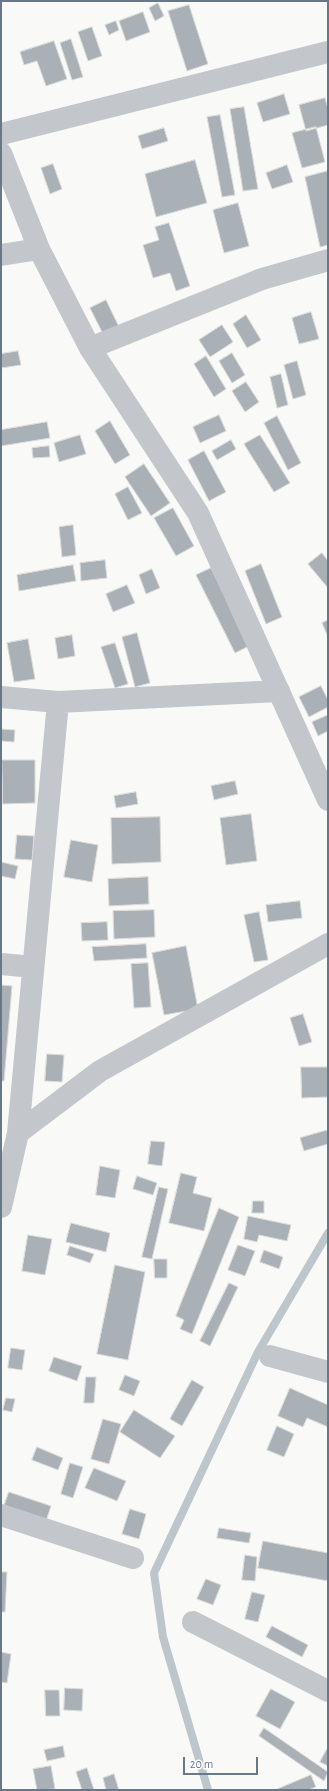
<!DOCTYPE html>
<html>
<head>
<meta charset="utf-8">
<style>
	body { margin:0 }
	#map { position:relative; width:329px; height:1791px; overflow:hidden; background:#f9f9f7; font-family:"Alegreya Sans",sans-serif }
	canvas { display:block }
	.frame { position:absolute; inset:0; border:2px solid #697886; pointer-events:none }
	.scale { position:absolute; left:183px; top:1757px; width:75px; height:18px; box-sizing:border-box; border:2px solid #697886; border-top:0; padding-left:5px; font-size:12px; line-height:14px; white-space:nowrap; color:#697886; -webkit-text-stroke:3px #fff; paint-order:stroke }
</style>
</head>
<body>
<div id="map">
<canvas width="329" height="1791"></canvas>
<div class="frame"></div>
<div class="scale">20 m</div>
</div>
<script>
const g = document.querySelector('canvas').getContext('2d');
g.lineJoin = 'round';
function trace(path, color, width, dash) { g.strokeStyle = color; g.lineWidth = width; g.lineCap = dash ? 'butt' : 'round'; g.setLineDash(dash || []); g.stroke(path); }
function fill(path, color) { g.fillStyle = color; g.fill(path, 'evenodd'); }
const stream = new Path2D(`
	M 208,1790 L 163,1637 L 154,1573 L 258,1352 L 328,1233`);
const building = new Path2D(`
	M 158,3 L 164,16 L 155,21 L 149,8 Z
	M 189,5 L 208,64 L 187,71 L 168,11 Z
	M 143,12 L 150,32 L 126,41 L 119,21 Z
	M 116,21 L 119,30 L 109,35 L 105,25 Z
	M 92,27 L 102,56 L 88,61 L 78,32 Z
	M 71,39 L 83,77 L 72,80 L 60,43 Z
	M 54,41 L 67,79 L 46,86 L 37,61 L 24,65 L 20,52 Z
	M 284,94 L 290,114 L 263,122 L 257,103 Z
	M 325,98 L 328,109 L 328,125 L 306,131 L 299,105 Z
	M 244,107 L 258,189 L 243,191 L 230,109 Z
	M 220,115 L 235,195 L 222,197 L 207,117 Z
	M 316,127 L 325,162 L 302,168 L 292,133 Z
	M 164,128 L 168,141 L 142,149 L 138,136 Z
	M 195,160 L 207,203 L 156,217 L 145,174 Z
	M 53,164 L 62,189 L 50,194 L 41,168 Z
	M 287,165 L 293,182 L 272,189 L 266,173 Z
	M 328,171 L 328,245 L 320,247 L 305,177 Z
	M 238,203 L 249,246 L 224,253 L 213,210 Z
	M 169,223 L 190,286 L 176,291 L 170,273 L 153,278 L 143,245 L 159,240 L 155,227 Z
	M 106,300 L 120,329 L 105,338 L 90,308 Z
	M 311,312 L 319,339 L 299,344 L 292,318 Z
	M 246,315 L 261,340 L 247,348 L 233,324 Z
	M 222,325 L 233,342 L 210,357 L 199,340 Z
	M 18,351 L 21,365 L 1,368 L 1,354 Z
	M 232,353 L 245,375 L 232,383 L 219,361 Z
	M 206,356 L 226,389 L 214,397 L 194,364 Z
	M 297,361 L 306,395 L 293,399 L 284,365 Z
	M 281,374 L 288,405 L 277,408 L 270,377 Z
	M 246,382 L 259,402 L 245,412 L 232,391 Z
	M 219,415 L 226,431 L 200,443 L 193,427 Z
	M 277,416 L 301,463 L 288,470 L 264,423 Z
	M 110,421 L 130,455 L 115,464 L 95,431 Z
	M 47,422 L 50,438 L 1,446 L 1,430 Z
	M 80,435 L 86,454 L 59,462 L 54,443 Z
	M 260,435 L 290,483 L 274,492 L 244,444 Z
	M 231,440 L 236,449 L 217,460 L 212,451 Z
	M 49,446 L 50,457 L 33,458 L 32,448 Z
	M 204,451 L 226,492 L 209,501 L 188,460 Z
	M 144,464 L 170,503 L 151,516 L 125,477 Z
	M 128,487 L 142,513 L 128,520 L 115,494 Z
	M 173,508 L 194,546 L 176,556 L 154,518 Z
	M 73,525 L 76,555 L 62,557 L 59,527 Z
	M 322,553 L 328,561 L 328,588 L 308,564 Z
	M 105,560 L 107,578 L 81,581 L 80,563 Z
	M 261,564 L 282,617 L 266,624 L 245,571 Z
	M 73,565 L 76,581 L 19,591 L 17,575 Z
	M 211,568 L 249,646 L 235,653 L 196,575 Z
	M 152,569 L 160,588 L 146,594 L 139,575 Z
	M 127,585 L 135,603 L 113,612 L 106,594 Z
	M 328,620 L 328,637 L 322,623 Z
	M 137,633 L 150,683 L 135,687 L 122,637 Z
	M 72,635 L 75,656 L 58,659 L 55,638 Z
	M 28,639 L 35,679 L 14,682 L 7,643 Z
	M 115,643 L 128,684 L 115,688 L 101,647 Z
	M 321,686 L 328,700 L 328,707 L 309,717 L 299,697 Z
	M 328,715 L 328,731 L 318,736 L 312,722 Z
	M 1,729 L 15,730 L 14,742 L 1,741 Z
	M 2,760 L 35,760 L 35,803 L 3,804 Z
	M 235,781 L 238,794 L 214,800 L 211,786 Z
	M 136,792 L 138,804 L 116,808 L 114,796 Z
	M 251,814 L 257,861 L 226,865 L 220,818 Z
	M 160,817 L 161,862 L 112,864 L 111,818 Z
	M 17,835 L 34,836 L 32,860 L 15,859 Z
	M 71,840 L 98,845 L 92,882 L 64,877 Z
	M 1,862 L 18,866 L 15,879 L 1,876 Z
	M 148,877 L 149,904 L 109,906 L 108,879 Z
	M 300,901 L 302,918 L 268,922 L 266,905 Z
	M 154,910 L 155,937 L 114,939 L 113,911 Z
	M 259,912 L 268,960 L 254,962 L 244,915 Z
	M 107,922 L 108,940 L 82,941 L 81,923 Z
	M 146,944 L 147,958 L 94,961 L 92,947 Z
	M 186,946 L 198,1009 L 164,1015 L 152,953 Z
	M 148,963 L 151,1007 L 134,1008 L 131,964 Z
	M 1,985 L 12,986 L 4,1081 L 1,1081 Z
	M 303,1014 L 312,1042 L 299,1046 L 290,1018 Z
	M 47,1054 L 64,1055 L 62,1082 L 45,1081 Z
	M 301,1067 L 328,1067 L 328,1097 L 302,1098 Z
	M 328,1130 L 328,1144 L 304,1151 L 300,1138 Z
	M 151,1141 L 165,1142 L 162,1166 L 148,1164 Z
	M 100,1166 L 120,1170 L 115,1198 L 96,1195 Z
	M 181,1173 L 197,1177 L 193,1193 L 212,1198 L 204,1231 L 169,1223 Z
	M 137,1176 L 157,1183 L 153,1195 L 133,1189 Z
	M 159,1187 L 168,1189 L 152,1259 L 142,1257 Z
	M 253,1201 L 264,1201 L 264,1213 L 252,1213 Z
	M 219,1208 L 239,1217 L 192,1334 L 180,1329 L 184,1320 L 176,1316 Z
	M 248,1216 L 291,1225 L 287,1241 L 259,1235 L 257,1242 L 244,1239 Z
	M 71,1223 L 110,1233 L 106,1252 L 66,1242 Z
	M 28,1235 L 52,1239 L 45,1275 L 22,1271 Z
	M 238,1245 L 255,1251 L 245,1276 L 228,1270 Z
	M 70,1246 L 94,1254 L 90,1263 L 67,1255 Z
	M 264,1250 L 283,1257 L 279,1269 L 260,1262 Z
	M 154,1259 L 167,1259 L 167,1278 L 155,1278 Z
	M 115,1265 L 145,1272 L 128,1360 L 97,1354 Z
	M 229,1283 L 238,1287 L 210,1346 L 200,1341 Z
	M 11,1348 L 25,1350 L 22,1370 L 8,1368 Z
	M 54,1357 L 82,1366 L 77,1381 L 49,1371 Z
	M 125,1375 L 140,1381 L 134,1396 L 119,1390 Z
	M 86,1377 L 96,1377 L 94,1403 L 84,1403 Z
	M 192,1380 L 204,1387 L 182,1426 L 170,1419 Z
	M 290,1388 L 328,1405 L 328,1427 L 307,1418 L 303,1427 L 278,1416 Z
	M 6,1398 L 15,1399 L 12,1412 L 3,1410 Z
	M 134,1410 L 175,1436 L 160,1458 L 120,1432 Z
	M 103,1419 L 121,1424 L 109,1464 L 91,1459 Z
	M 277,1426 L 294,1434 L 284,1457 L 267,1450 Z
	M 37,1447 L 63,1458 L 58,1470 L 32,1460 Z
	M 70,1463 L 83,1467 L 73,1498 L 61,1494 Z
	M 94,1468 L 126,1481 L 117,1501 L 85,1488 Z
	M 9,1492 L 51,1506 L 46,1521 L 4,1506 Z
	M 130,1509 L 146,1514 L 139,1539 L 122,1534 Z
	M 219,1528 L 251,1533 L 249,1543 L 217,1538 Z
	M 263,1541 L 328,1553 L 328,1581 L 258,1568 Z
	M 245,1555 L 257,1557 L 255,1581 L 242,1580 Z
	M 1,1572 L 7,1572 L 5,1612 L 1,1612 Z
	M 206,1579 L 221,1585 L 213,1605 L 197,1599 Z
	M 252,1592 L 265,1595 L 258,1622 L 245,1619 Z
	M 272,1626 L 308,1645 L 302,1657 L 266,1637 Z
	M 1,1652 L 11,1654 L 7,1683 L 1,1682 Z
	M 65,1688 L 83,1689 L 82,1711 L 64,1710 Z
	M 271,1689 L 295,1702 L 280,1729 L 256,1716 Z
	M 45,1690 L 59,1690 L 60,1716 L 46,1716 Z
	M 264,1728 L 328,1772 L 324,1781 L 259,1736 Z
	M 63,1746 L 65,1757 L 47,1761 L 44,1750 Z
	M 327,1749 L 328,1750 L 328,1766 L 320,1762 Z
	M 51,1766 L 55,1789 L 37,1790 L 33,1769 Z
	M 87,1768 L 94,1790 L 82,1790 L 76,1772 Z
	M 114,1774 L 119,1790 L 106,1790 L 103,1778 Z
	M 311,1775 L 316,1787 L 308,1790 L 275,1790 Z`);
const minor = new Path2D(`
	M 1,134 L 328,52
	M 1,153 L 39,249 L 90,348 L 198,513 L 328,800
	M 1,255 L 39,249
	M 90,348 L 262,279 L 328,260
	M 1,697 L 58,702 L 279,691
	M 1,964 L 33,967
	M 18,1133 L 58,702
	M 1,1207 L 18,1133 L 100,1071 L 328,944
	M 270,1356 L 328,1372
	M 1,1515 L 133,1558
	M 193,1622 L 328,1691`);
trace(stream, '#bdc6cb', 8);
fill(building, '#a9b1b7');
trace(building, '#dbdbd9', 1);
trace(minor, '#c3c6ca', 22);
</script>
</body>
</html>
